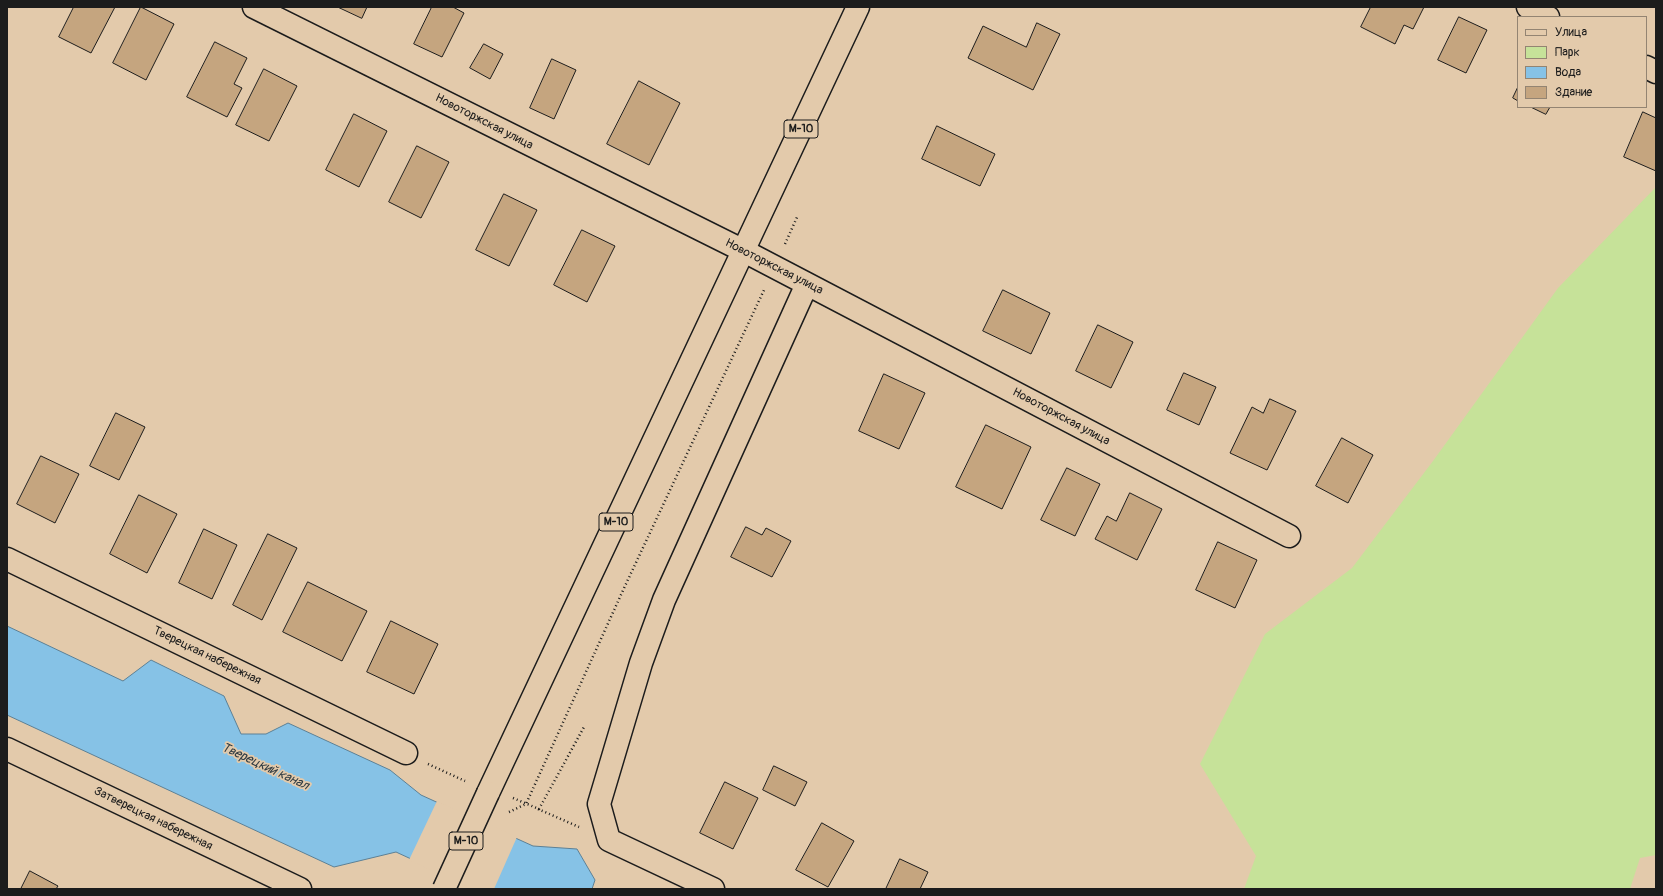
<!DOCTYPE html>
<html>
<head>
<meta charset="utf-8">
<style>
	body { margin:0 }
	#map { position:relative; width:1663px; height:896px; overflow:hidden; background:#e3caab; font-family:Pangolin,sans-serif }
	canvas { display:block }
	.frame { position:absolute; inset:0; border:8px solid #1c1c1c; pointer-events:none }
	.legend { position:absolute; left:1517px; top:16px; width:130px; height:92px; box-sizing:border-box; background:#e3caab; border:1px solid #938472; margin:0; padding:5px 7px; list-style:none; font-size:12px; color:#1c1c1c }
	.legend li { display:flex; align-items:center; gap:8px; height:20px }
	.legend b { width:20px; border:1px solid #938472 }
</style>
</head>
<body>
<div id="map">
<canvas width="1663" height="896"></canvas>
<div class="frame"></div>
<ul class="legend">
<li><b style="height:5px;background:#e3caab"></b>Улица</li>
<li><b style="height:11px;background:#c6e299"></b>Парк</li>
<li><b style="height:11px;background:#86c2e6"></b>Вода</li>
<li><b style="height:11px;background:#c5a57f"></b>Здание</li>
</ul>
</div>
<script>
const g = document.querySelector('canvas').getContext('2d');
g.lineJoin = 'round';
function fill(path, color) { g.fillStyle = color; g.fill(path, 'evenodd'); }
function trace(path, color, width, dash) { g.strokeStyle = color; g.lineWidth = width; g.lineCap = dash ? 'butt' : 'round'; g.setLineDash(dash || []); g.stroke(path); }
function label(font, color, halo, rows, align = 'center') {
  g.font = font + ' Pangolin,sans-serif'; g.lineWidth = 3.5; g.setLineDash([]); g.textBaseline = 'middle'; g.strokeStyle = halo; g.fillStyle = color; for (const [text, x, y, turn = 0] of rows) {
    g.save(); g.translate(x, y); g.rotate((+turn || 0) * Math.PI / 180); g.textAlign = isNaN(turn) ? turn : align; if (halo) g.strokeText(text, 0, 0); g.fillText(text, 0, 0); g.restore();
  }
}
const green = new Path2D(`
	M 1656,187 L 1656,855 L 1640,858 L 1630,889 L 1244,889 L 1256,856 L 1200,764 L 1265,634 L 1352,568 L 1433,461 L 1558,288 Z`);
const water = new Path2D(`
	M 7,626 L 123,681 L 151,660 L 224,696 L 241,734 L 266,734 L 288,723 L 390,770 L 421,795 L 533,846 L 577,849 L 595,880 L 592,889 L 476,889 L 396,852 L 334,867 L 7,715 Z`);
const pier = new Path2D(`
	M 437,801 L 517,837 L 494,889 L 471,889 L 409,860 Z`);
const building = new Path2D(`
	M 74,7 L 115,7 L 91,53 L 59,37 Z
	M 141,7 L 174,24 L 146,80 L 113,63 Z
	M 338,7 L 367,7 L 362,18 Z
	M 432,7 L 453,7 L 464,13 L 442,57 L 414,44 Z
	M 1371,7 L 1424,7 L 1413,29 L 1404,25 L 1395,44 L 1361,27 Z
	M 1459,17 L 1487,30 L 1466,73 L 1438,60 Z
	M 1037,23 L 1060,34 L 1033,90 L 968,58 L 983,26 L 1026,47 Z
	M 215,42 L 247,58 L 234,84 L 242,88 L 227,117 L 187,97 Z
	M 484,44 L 503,54 L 490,79 L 470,68 Z
	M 552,59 L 576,70 L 554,119 L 530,108 Z
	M 264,69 L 297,86 L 269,141 L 236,125 Z
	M 639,81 L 680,103 L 649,165 L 607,144 Z
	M 1518,87 L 1518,101 L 1513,98 Z
	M 1531,107 L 1550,107 L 1546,114 Z
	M 1643,112 L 1656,118 L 1656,171 L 1624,157 Z
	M 354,114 L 387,131 L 359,187 L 326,170 Z
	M 937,126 L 995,154 L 980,186 L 922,159 Z
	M 417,146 L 449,162 L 421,218 L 389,202 Z
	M 504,194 L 537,210 L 509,266 L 476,250 Z
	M 582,230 L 615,246 L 587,302 L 554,285 Z
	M 1003,290 L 1050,313 L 1031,354 L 983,331 Z
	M 1098,325 L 1133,342 L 1111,388 L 1076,371 Z
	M 1184,373 L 1216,387 L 1199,425 L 1167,410 Z
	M 884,374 L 925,393 L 899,449 L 859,431 Z
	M 1270,399 L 1296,411 L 1267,470 L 1230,453 L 1252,407 L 1263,413 Z
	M 116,413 L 145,427 L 119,480 L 90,466 Z
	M 986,425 L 1031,447 L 1002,509 L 956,487 Z
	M 1342,438 L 1373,455 L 1348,503 L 1316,486 Z
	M 41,456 L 79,474 L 55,523 L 17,504 Z
	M 1067,468 L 1100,484 L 1075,536 L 1041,520 Z
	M 1130,493 L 1162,509 L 1137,560 L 1095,539 L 1107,516 L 1116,521 Z
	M 139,495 L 177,514 L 147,573 L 110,554 Z
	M 746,527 L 762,535 L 766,528 L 791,541 L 772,577 L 731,557 Z
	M 204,529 L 237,545 L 212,599 L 179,583 Z
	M 268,534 L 297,548 L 262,620 L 233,605 Z
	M 1218,542 L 1257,560 L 1235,608 L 1196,590 Z
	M 308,582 L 367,611 L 342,661 L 283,632 Z
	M 391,621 L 438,644 L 414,694 L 367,672 Z
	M 774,766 L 807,782 L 795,806 L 763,790 Z
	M 725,782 L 758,798 L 733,849 L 700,833 Z
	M 822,823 L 854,841 L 828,887 L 796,870 Z
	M 900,859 L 928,872 L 920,889 L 886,889 Z
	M 30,871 L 58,886 L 56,889 L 21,889 Z`);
const path = new Path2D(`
	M 785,244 L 798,215
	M 428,764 L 465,781
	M 513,798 L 539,809 L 584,727
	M 538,809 L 579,827
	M 509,812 L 526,804 L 625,586 L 764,290`);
const minor = new Path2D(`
	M 254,7 L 744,251 L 1289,536
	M 1528,7 L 1548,17
	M 1646,67 L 1656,72
	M 7,559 L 406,753
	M 7,749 L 300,889
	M 713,889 L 609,840 L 599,804 L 641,663 L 664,600 L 807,284`);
const trunk = new Path2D(`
	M 488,793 L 858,7`);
const trunkBridge = new Path2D(`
	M 444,889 L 488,793`);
const shields = [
	[801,129,34],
	[616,522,34],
	[466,841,34]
];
const shieldNames = [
	["М-10",801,129],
	["М-10",616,522],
	["М-10",466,841]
];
const streetNames = [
	["Новоторжская улица",484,122,27],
	["Новоторжская улица",774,267,27],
	["Новоторжская улица",1061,417,28],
	["Тверецкая набережная",207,656,26],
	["Затверецкая набережная",153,819,26]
];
const waterNames = [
	["Тверецкий канал",265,767,25]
];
fill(green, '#c6e299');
fill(water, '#86c2e6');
trace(water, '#5c8095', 1);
fill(pier, '#e3caab');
fill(building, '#c5a57f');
trace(building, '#1c1c1c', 1);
trace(minor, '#1c1c1c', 25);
trace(trunk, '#1c1c1c', 25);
trace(path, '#1c1c1c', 2.5, [1, 3]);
trace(minor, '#e3caab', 22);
trace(trunk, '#e3caab', 22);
trace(trunkBridge, '#1c1c1c', 25, []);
trace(trunkBridge, '#e3caab', 22);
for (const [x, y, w] of shields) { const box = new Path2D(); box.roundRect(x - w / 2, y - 9, w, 18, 3); g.fillStyle = '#e3caab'; g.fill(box); trace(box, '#1c1c1c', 1); }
label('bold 11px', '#1c1c1c', null, shieldNames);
label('12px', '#1c1c1c', '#e3caab', streetNames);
label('italic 13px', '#313d44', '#e3caab', waterNames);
</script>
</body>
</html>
